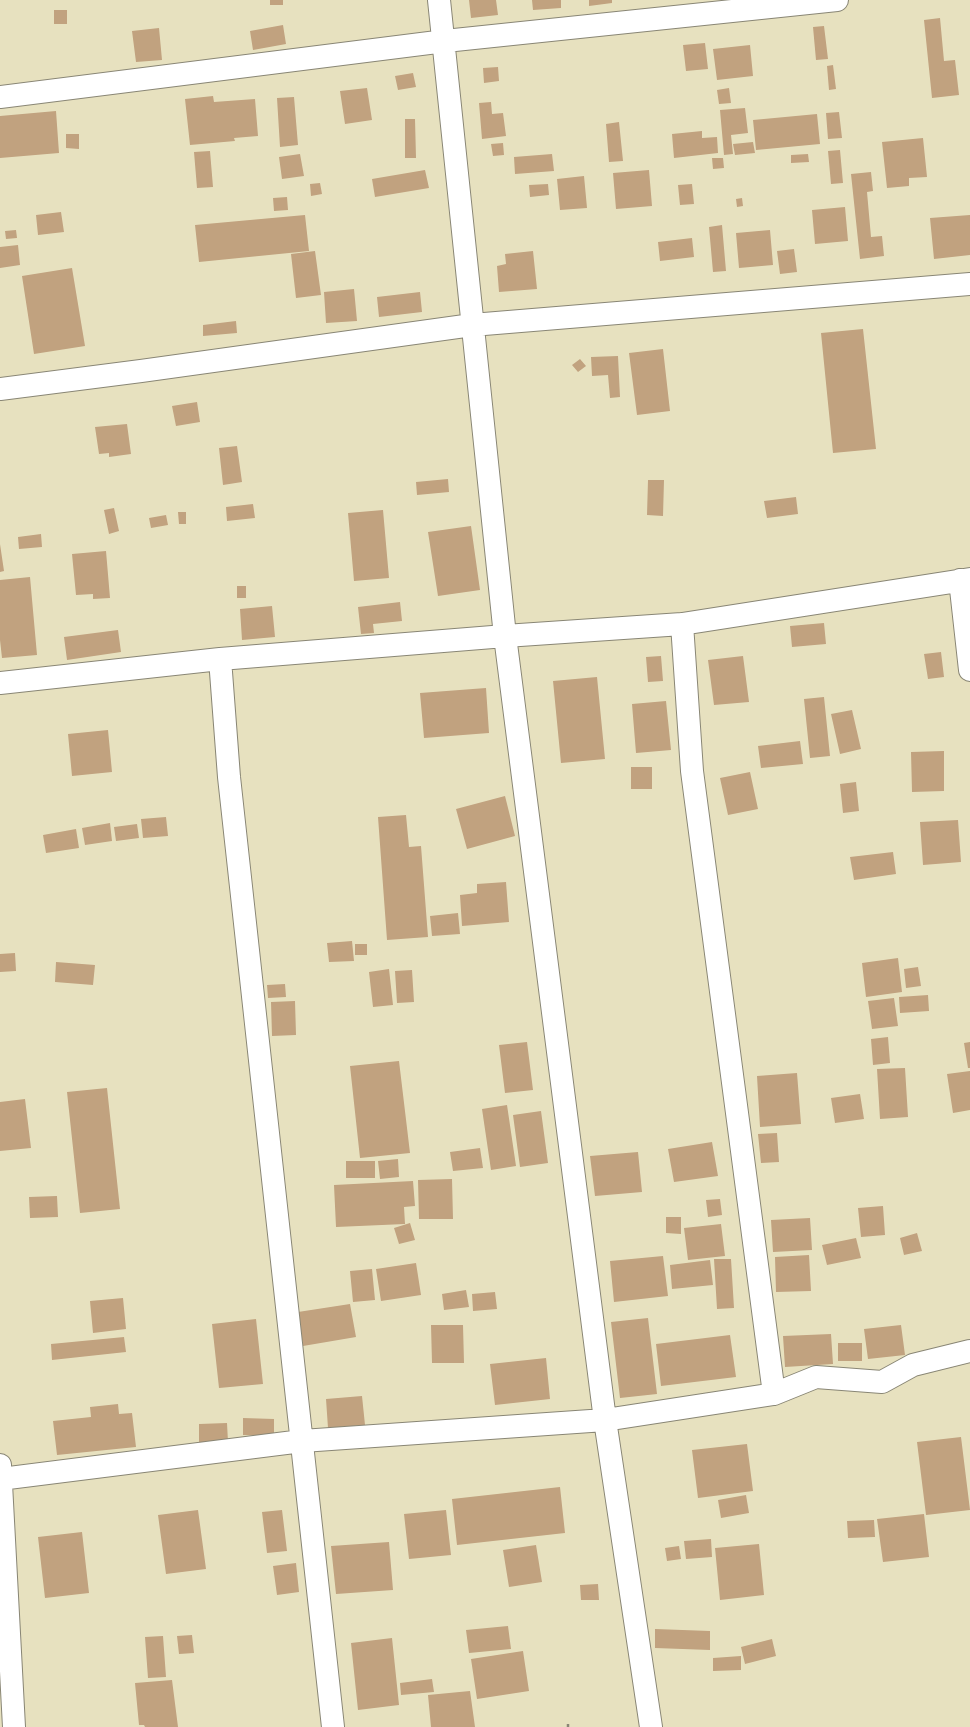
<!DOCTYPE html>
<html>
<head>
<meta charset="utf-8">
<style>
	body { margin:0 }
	canvas { display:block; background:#e7e1bf }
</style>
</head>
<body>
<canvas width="970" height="1727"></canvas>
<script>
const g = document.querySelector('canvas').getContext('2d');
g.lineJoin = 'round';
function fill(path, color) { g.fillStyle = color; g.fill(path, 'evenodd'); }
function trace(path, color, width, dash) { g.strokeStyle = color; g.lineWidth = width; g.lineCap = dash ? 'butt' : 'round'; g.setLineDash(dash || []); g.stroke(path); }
const building = new Path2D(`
	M 270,0 L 283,0 L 283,5 L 270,5 Z
	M 469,0 L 496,0 L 498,15 L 471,18 Z
	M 532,0 L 561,0 L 561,8 L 533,10 Z
	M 589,0 L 612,0 L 612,3 L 589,6 Z
	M 54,10 L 67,10 L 67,24 L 54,24 Z
	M 940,18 L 944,61 L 955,60 L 959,95 L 932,98 L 924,20 Z
	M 283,25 L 286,44 L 253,50 L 250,31 Z
	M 824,26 L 828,59 L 816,60 L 813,27 Z
	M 159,28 L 162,60 L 136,62 L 132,31 Z
	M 705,43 L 708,69 L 686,71 L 683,45 Z
	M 750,45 L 753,76 L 717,80 L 713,49 Z
	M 833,65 L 836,89 L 829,90 L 827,66 Z
	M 498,67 L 499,81 L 484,83 L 483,68 Z
	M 413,73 L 416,87 L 398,90 L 395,76 Z
	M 367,88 L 372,120 L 345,124 L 340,91 Z
	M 729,88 L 731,103 L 719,104 L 717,90 Z
	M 213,96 L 214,102 L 255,99 L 258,136 L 234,138 L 235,141 L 190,145 L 185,99 Z
	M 294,97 L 298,145 L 280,147 L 277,98 Z
	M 491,102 L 492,114 L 503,113 L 506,136 L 482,139 L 479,103 Z
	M 745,108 L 748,133 L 731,135 L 733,154 L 724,155 L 720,110 Z
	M 56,111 L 59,153 L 0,158 L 0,116 Z
	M 839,112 L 842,138 L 828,139 L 826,113 Z
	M 817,114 L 820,144 L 756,150 L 753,120 Z
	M 405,119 L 415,119 L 416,158 L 405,158 Z
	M 619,122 L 623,161 L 609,162 L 606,124 Z
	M 702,131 L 702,138 L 717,137 L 718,153 L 674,158 L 672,134 Z
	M 66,134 L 79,134 L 79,149 L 66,148 Z
	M 923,138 L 927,177 L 909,178 L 909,186 L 887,188 L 882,142 Z
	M 753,142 L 755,153 L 735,155 L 733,144 Z
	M 503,143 L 504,155 L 493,156 L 491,144 Z
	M 840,150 L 843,183 L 831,184 L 828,151 Z
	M 210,151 L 213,187 L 197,188 L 194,152 Z
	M 300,154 L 304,176 L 282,179 L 279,157 Z
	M 552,154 L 554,171 L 515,174 L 514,157 Z
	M 808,154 L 809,162 L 791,163 L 791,155 Z
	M 712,158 L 723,158 L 724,168 L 713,169 Z
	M 425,170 L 429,188 L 375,197 L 372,179 Z
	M 649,170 L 652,206 L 616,209 L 613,173 Z
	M 871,172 L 873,191 L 867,192 L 871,237 L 882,236 L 884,256 L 860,259 L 851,174 Z
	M 584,176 L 587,208 L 560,210 L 557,179 Z
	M 320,183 L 322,194 L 311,196 L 310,184 Z
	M 548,184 L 549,195 L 530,197 L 529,185 Z
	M 692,184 L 694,204 L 680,205 L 678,185 Z
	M 287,197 L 288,210 L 274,211 L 273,198 Z
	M 742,198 L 743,206 L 737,207 L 736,199 Z
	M 845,207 L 848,241 L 815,244 L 812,210 Z
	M 61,212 L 64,232 L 38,235 L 36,215 Z
	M 305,215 L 309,251 L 199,262 L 195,225 Z
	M 970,215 L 970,255 L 934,259 L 930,218 Z
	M 722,225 L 726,271 L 713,272 L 709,227 Z
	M 16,230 L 17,238 L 6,239 L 5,231 Z
	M 770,230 L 773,265 L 739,268 L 736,233 Z
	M 692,238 L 694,257 L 660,261 L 658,242 Z
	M 18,245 L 20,265 L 0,268 L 0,247 Z
	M 794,249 L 797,272 L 780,274 L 777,251 Z
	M 315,251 L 321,295 L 296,298 L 291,254 Z
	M 533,251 L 537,289 L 499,292 L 497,266 L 506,264 L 505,254 Z
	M 72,268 L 85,346 L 34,354 L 22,276 Z
	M 354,289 L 357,321 L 326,323 L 324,292 Z
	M 420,292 L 422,312 L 379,317 L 377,297 Z
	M 236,321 L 237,333 L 203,336 L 203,325 Z
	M 863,329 L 876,449 L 833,453 L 821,333 Z
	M 663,349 L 670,411 L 637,415 L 629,353 Z
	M 618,356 L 620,397 L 610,398 L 608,375 L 592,376 L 591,357 Z
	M 580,359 L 586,366 L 578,372 L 572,365 Z
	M 197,402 L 200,422 L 176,426 L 172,406 Z
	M 127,424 L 131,454 L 109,457 L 109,453 L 99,454 L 95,427 Z
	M 237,446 L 242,482 L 223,485 L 219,448 Z
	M 448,479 L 449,492 L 417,495 L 416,482 Z
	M 648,480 L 664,480 L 663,516 L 647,515 Z
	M 796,497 L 798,514 L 767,518 L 764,501 Z
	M 253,504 L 255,518 L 227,521 L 226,507 Z
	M 114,508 L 119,531 L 109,534 L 104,510 Z
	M 383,510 L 389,578 L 354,581 L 348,513 Z
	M 178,512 L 186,512 L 186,524 L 179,524 Z
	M 166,515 L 168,525 L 151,528 L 149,518 Z
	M 471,526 L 480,590 L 438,596 L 428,532 Z
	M 41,534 L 42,547 L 19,549 L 18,537 Z
	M 0,544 L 4,571 L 0,572 Z
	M 106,551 L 110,598 L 93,599 L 93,594 L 76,595 L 72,554 Z
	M 30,577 L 37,655 L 2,658 L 0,640 L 0,580 Z
	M 237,586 L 246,586 L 246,598 L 237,598 Z
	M 400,602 L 402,621 L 373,624 L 374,633 L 361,634 L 358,607 Z
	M 272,606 L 275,637 L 242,640 L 240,609 Z
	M 824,623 L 826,644 L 792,647 L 790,626 Z
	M 118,630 L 121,652 L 67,660 L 64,637 Z
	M 941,652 L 944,677 L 928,679 L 924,654 Z
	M 661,656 L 663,681 L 648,682 L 646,657 Z
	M 743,656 L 749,702 L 714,705 L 708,660 Z
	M 597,677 L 605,759 L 561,763 L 553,681 Z
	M 486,688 L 489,733 L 424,738 L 420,693 Z
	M 824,697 L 830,756 L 810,758 L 804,699 Z
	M 666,701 L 671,750 L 636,753 L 632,704 Z
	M 852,710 L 861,749 L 840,754 L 831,714 Z
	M 108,730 L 112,772 L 72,776 L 68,734 Z
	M 800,741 L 803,764 L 761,768 L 758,746 Z
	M 944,751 L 944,791 L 912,792 L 911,752 Z
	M 631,767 L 652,767 L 652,789 L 631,789 Z
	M 750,772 L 758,809 L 728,815 L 720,778 Z
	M 856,782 L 859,811 L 843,813 L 840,784 Z
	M 505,796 L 515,836 L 467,849 L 456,809 Z
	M 406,815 L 409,847 L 421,846 L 428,937 L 387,940 L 378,817 Z
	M 166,817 L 168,836 L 143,838 L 141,819 Z
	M 958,820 L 961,862 L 923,865 L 920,822 Z
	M 110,823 L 112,841 L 85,845 L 82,828 Z
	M 137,824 L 139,838 L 116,841 L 114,827 Z
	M 76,829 L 79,848 L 46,853 L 43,835 Z
	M 893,852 L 896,874 L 854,880 L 850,857 Z
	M 506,882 L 509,922 L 462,926 L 460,895 L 477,893 L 477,884 Z
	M 458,913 L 460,934 L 432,936 L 430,916 Z
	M 352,941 L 354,961 L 329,962 L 327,943 Z
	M 355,944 L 367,944 L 367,955 L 355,955 Z
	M 15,953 L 16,971 L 0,972 L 0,954 Z
	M 898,958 L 902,992 L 866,997 L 862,963 Z
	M 56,962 L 95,965 L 93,985 L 55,982 Z
	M 918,967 L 921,986 L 906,988 L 904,969 Z
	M 389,969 L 393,1005 L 373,1007 L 369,972 Z
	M 412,970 L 414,1002 L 397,1003 L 395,971 Z
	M 285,984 L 286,997 L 268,998 L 267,985 Z
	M 928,995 L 929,1011 L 900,1013 L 899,997 Z
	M 894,998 L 898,1026 L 872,1029 L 868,1001 Z
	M 295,1001 L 296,1035 L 272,1036 L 271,1002 Z
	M 888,1037 L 890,1063 L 873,1065 L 871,1039 Z
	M 527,1042 L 533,1090 L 505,1093 L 499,1045 Z
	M 970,1042 L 970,1068 L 968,1068 L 964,1043 Z
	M 399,1061 L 410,1153 L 360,1158 L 350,1066 Z
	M 905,1068 L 908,1117 L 880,1119 L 877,1069 Z
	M 970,1071 L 970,1110 L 953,1113 L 947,1074 Z
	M 797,1073 L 801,1124 L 760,1127 L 757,1076 Z
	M 107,1088 L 120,1209 L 80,1213 L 67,1092 Z
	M 860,1094 L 864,1119 L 835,1123 L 831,1098 Z
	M 25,1099 L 31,1148 L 0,1151 L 0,1102 Z
	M 507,1105 L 516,1166 L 491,1170 L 482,1109 Z
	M 541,1111 L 548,1163 L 520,1167 L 513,1115 Z
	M 777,1133 L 779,1162 L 761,1163 L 758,1134 Z
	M 712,1142 L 718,1176 L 674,1182 L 668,1149 Z
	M 480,1148 L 483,1168 L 453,1171 L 450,1152 Z
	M 638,1152 L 642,1192 L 595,1196 L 590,1156 Z
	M 398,1159 L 399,1177 L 380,1179 L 378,1161 Z
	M 346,1161 L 375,1161 L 375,1178 L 346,1178 Z
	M 452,1179 L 453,1219 L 419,1219 L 418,1180 Z
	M 413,1181 L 415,1206 L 404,1207 L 405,1224 L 336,1227 L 334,1185 Z
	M 57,1196 L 58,1217 L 30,1218 L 29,1197 Z
	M 720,1199 L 722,1215 L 708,1217 L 706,1200 Z
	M 883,1206 L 885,1235 L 861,1237 L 858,1208 Z
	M 666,1217 L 681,1217 L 681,1234 L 666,1233 Z
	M 810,1218 L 812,1250 L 773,1252 L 771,1220 Z
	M 410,1223 L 415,1240 L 399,1244 L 394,1228 Z
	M 721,1224 L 725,1256 L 688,1260 L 684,1228 Z
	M 917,1233 L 922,1251 L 904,1255 L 900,1238 Z
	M 856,1238 L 861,1258 L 827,1265 L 822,1245 Z
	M 809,1255 L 811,1291 L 776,1292 L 775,1257 Z
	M 663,1256 L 668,1296 L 614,1302 L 610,1261 Z
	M 714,1259 L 731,1259 L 734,1308 L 717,1309 Z
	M 710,1260 L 713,1285 L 672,1289 L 670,1265 Z
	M 416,1263 L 421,1295 L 381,1301 L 376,1269 Z
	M 372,1269 L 375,1300 L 353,1302 L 350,1271 Z
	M 466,1290 L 469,1307 L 444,1310 L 442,1294 Z
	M 495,1292 L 497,1309 L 473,1311 L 472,1294 Z
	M 123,1298 L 126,1329 L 93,1333 L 90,1301 Z
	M 350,1304 L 356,1337 L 303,1346 L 298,1312 Z
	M 648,1318 L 657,1394 L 620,1398 L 611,1322 Z
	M 256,1319 L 263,1384 L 219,1388 L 212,1324 Z
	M 431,1325 L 463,1325 L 464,1363 L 432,1363 Z
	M 901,1325 L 905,1355 L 868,1359 L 864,1329 Z
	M 831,1334 L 833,1364 L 785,1367 L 783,1336 Z
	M 730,1335 L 736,1377 L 661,1386 L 656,1344 Z
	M 124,1337 L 126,1352 L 52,1360 L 51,1344 Z
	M 838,1343 L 862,1343 L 862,1361 L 838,1361 Z
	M 546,1358 L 550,1399 L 495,1405 L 490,1364 Z
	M 362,1396 L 365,1425 L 328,1428 L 326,1399 Z
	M 118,1404 L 119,1414 L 132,1413 L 136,1447 L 57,1455 L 53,1421 L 91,1417 L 90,1407 Z
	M 243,1418 L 274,1419 L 274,1436 L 243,1435 Z
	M 227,1423 L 228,1442 L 199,1442 L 199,1424 Z
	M 961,1437 L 970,1510 L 926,1515 L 917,1442 Z
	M 747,1444 L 753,1491 L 698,1498 L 692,1450 Z
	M 560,1487 L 565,1533 L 457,1545 L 452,1499 Z
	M 746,1495 L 749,1513 L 721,1518 L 718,1500 Z
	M 198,1510 L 206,1569 L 166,1574 L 158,1515 Z
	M 282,1510 L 287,1551 L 267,1553 L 262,1512 Z
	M 446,1510 L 451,1555 L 409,1559 L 404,1514 Z
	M 924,1514 L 929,1557 L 883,1562 L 877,1519 Z
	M 874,1520 L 875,1537 L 848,1538 L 847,1521 Z
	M 82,1532 L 89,1593 L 45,1598 L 38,1537 Z
	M 711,1539 L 712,1557 L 686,1559 L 684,1541 Z
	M 389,1542 L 393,1590 L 336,1594 L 331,1546 Z
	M 759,1544 L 764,1595 L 720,1600 L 715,1548 Z
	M 536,1545 L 542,1582 L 509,1587 L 503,1550 Z
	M 679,1546 L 681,1559 L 667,1561 L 665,1548 Z
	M 296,1563 L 299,1592 L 277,1595 L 273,1566 Z
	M 598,1584 L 599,1600 L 581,1600 L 580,1585 Z
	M 508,1626 L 511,1649 L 469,1653 L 466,1630 Z
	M 655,1629 L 710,1631 L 710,1650 L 655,1648 Z
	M 192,1635 L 194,1653 L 179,1654 L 177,1636 Z
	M 163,1636 L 166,1677 L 148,1678 L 145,1637 Z
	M 392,1638 L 399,1705 L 358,1710 L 351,1643 Z
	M 772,1639 L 776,1656 L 745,1664 L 741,1647 Z
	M 523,1651 L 529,1691 L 477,1699 L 471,1659 Z
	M 741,1656 L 741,1670 L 713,1671 L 713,1658 Z
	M 432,1679 L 434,1692 L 401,1695 L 400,1683 Z
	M 172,1680 L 178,1727 L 145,1727 L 144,1725 L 139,1725 L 135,1683 Z
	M 470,1691 L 475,1727 L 431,1727 L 428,1695 Z`);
const path = new Path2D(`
	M 568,1727 L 568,1723`);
const minor = new Path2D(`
	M 439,0 L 505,636 L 605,1420 L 651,1727
	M 0,97 L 445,41 L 837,0
	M 0,389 L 141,371 L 472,325 L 970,284
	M 960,580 L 970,670
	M 682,624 L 692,771 L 774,1394
	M 220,659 L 229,777 L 333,1727
	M 0,683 L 220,659 L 505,636 L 682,624 L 970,579
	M 0,1465 L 14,1727
	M 0,1479 L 302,1441 L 605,1420 L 774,1394 L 816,1377 L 882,1382 L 913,1365 L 970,1351`);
fill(building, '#c1a27f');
trace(minor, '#898675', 24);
trace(path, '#898675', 2.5, [3, 3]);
trace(minor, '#fff', 22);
</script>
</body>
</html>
